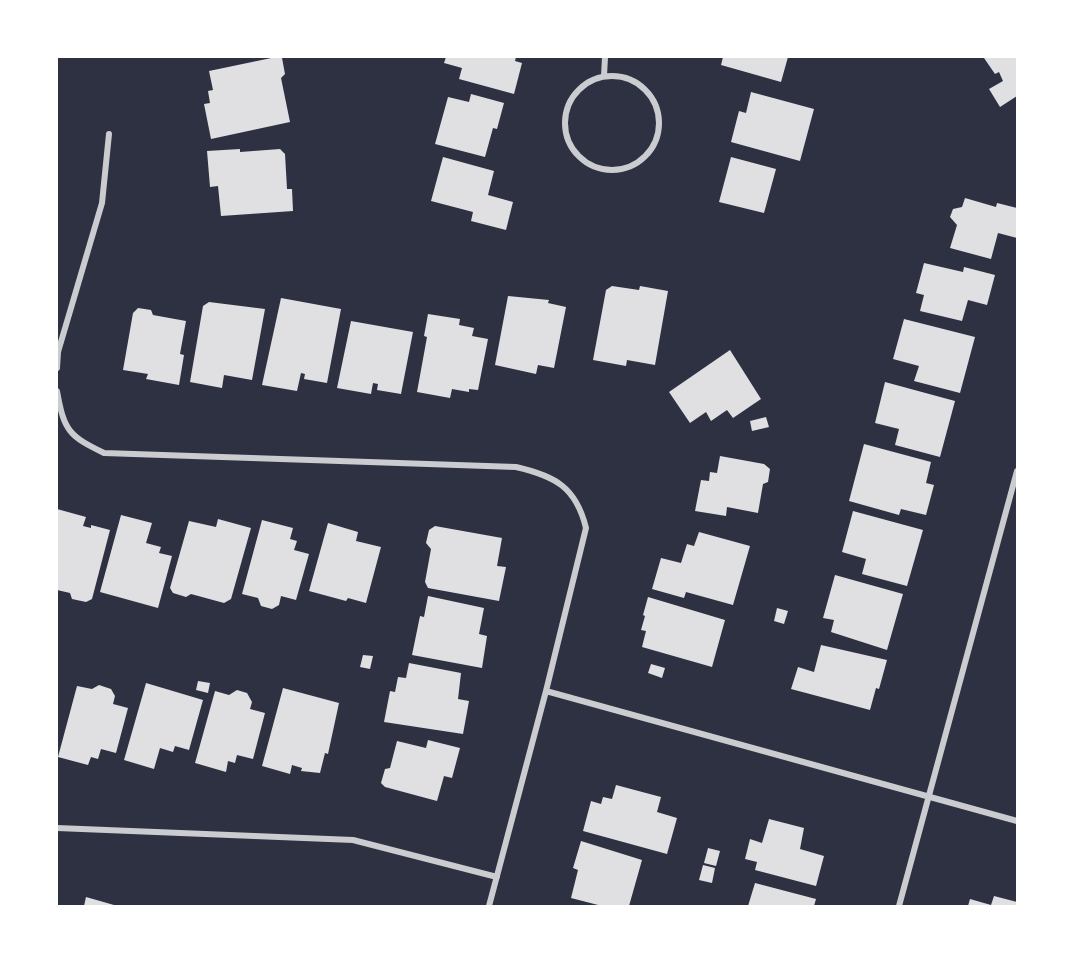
<!DOCTYPE html>
<html>
<head>
<meta charset="utf-8">
<style>
	body { margin:0 }
	#map { position:relative; width:1074px; height:963px; overflow:hidden; background:#2d3142; font-family:Lato,sans-serif }
	canvas { display:block }
	.frame { position:absolute; inset:0; border:58px solid #fff; pointer-events:none }
</style>
</head>
<body>
<div id="map">
<canvas width="1074" height="963"></canvas>
<div class="frame"></div>
</div>
<script>
const g = document.querySelector('canvas').getContext('2d');
g.lineJoin = 'round';
function fill(path, color) { g.fillStyle = color; g.fill(path, 'evenodd'); }
function trace(path, color, width, dash) { g.strokeStyle = color; g.lineWidth = width; g.lineCap = dash ? 'butt' : 'round'; g.setLineDash(dash || []); g.stroke(path); }
const building = new Path2D(`
	M 276,57 L 282,58 L 285,74 L 281,78 L 290,122 L 211,139 L 204,104 L 210,103 L 208,91 L 213,90 L 209,71 Z
	M 446,57 L 516,57 L 515,61 L 522,63 L 514,94 L 459,79 L 462,68 L 444,63 Z
	M 723,57 L 788,57 L 781,82 L 721,65 Z
	M 1017,57 L 1017,96 L 1000,107 L 989,89 L 1003,81 L 999,72 L 995,74 L 984,58 Z
	M 751,92 L 814,109 L 800,161 L 731,142 L 739,111 L 746,113 Z
	M 471,94 L 504,103 L 497,129 L 493,128 L 485,157 L 435,144 L 448,97 L 469,102 Z
	M 240,149 L 240,152 L 280,149 L 285,154 L 287,189 L 292,189 L 293,211 L 221,216 L 218,186 L 210,187 L 207,151 Z
	M 443,157 L 494,171 L 488,195 L 513,202 L 506,230 L 471,221 L 473,212 L 431,201 Z
	M 731,157 L 776,169 L 764,213 L 719,202 Z
	M 965,198 L 996,207 L 997,203 L 1017,208 L 1017,238 L 998,233 L 991,259 L 950,248 L 957,225 L 950,217 L 953,209 L 962,207 Z
	M 924,263 L 963,272 L 964,267 L 995,275 L 987,305 L 968,300 L 962,321 L 920,311 L 924,295 L 916,293 Z
	M 612,286 L 639,290 L 640,286 L 668,291 L 655,365 L 627,360 L 626,366 L 593,360 L 606,290 Z
	M 508,296 L 549,300 L 548,303 L 566,307 L 554,368 L 538,365 L 536,374 L 495,365 Z
	M 281,298 L 341,309 L 327,383 L 304,379 L 305,374 L 301,373 L 297,391 L 262,385 Z
	M 209,302 L 265,309 L 252,380 L 224,375 L 222,388 L 190,382 L 203,306 Z
	M 138,308 L 151,310 L 153,315 L 186,321 L 180,354 L 184,355 L 179,385 L 146,379 L 148,374 L 123,370 L 133,313 Z
	M 428,314 L 460,319 L 459,325 L 474,328 L 472,336 L 488,339 L 478,390 L 469,389 L 469,392 L 452,389 L 450,398 L 417,392 L 427,337 L 424,336 Z
	M 904,319 L 975,337 L 960,393 L 914,381 L 919,366 L 893,359 Z
	M 351,321 L 413,332 L 401,394 L 377,390 L 378,384 L 373,383 L 371,394 L 337,388 Z
	M 730,350 L 761,399 L 733,418 L 727,410 L 711,421 L 706,412 L 690,423 L 669,392 Z
	M 885,382 L 955,401 L 940,457 L 895,445 L 899,429 L 875,423 Z
	M 766,417 L 769,427 L 752,431 L 750,421 Z
	M 864,444 L 931,462 L 926,483 L 934,485 L 926,515 L 901,509 L 899,515 L 849,501 Z
	M 720,456 L 764,464 L 770,469 L 768,482 L 763,484 L 758,513 L 727,507 L 726,516 L 695,511 L 701,480 L 709,481 L 710,472 L 717,473 Z
	M 57,509 L 86,517 L 83,526 L 91,528 L 91,525 L 110,530 L 92,599 L 86,602 L 72,599 L 70,593 L 57,590 Z
	M 853,511 L 923,530 L 907,586 L 862,574 L 866,559 L 842,552 Z
	M 121,515 L 152,523 L 146,543 L 161,547 L 159,553 L 172,556 L 158,608 L 100,592 Z
	M 218,519 L 251,528 L 231,599 L 224,603 L 191,594 L 186,597 L 173,593 L 170,588 L 189,521 L 216,527 Z
	M 262,520 L 293,528 L 290,539 L 297,541 L 294,550 L 309,554 L 296,600 L 281,596 L 279,605 L 272,609 L 261,606 L 258,598 L 242,594 Z
	M 328,523 L 358,532 L 356,541 L 381,547 L 366,603 L 348,598 L 346,601 L 309,591 Z
	M 435,526 L 502,538 L 497,566 L 506,567 L 499,601 L 428,588 L 425,582 L 431,549 L 426,543 L 429,530 Z
	M 699,532 L 750,546 L 733,605 L 686,592 L 684,598 L 652,589 L 661,558 L 681,563 L 687,544 L 694,546 Z
	M 835,575 L 903,594 L 887,650 L 831,632 L 834,620 L 823,618 Z
	M 428,596 L 484,608 L 479,634 L 487,636 L 482,668 L 412,655 L 420,616 L 424,617 Z
	M 648,597 L 725,620 L 712,667 L 642,647 L 646,631 L 641,630 L 645,616 L 643,615 Z
	M 777,608 L 788,611 L 784,624 L 774,621 Z
	M 821,645 L 887,660 L 879,689 L 876,688 L 870,710 L 791,689 L 798,667 L 814,672 Z
	M 363,655 L 373,656 L 370,669 L 360,667 Z
	M 409,663 L 461,673 L 458,699 L 469,701 L 463,734 L 384,722 L 390,691 L 395,692 L 398,677 L 406,678 Z
	M 651,664 L 665,668 L 662,678 L 648,673 Z
	M 198,681 L 210,683 L 208,693 L 196,690 Z
	M 146,683 L 203,700 L 189,750 L 175,746 L 173,752 L 160,748 L 154,769 L 124,760 Z
	M 99,685 L 111,689 L 115,696 L 113,704 L 128,708 L 116,753 L 101,749 L 98,759 L 91,757 L 88,765 L 58,757 L 77,686 L 92,689 Z
	M 283,688 L 339,703 L 328,754 L 325,753 L 320,773 L 301,771 L 302,768 L 292,765 L 290,774 L 262,766 Z
	M 237,690 L 247,693 L 252,702 L 250,709 L 265,713 L 253,759 L 237,755 L 235,763 L 228,761 L 226,772 L 195,763 L 215,691 L 229,695 Z
	M 428,740 L 460,748 L 452,778 L 444,776 L 437,801 L 385,787 L 381,783 L 385,769 L 390,768 L 397,741 L 426,748 Z
	M 616,785 L 661,797 L 657,812 L 677,818 L 667,854 L 583,831 L 591,801 L 601,804 L 603,797 L 612,799 Z
	M 769,819 L 804,828 L 800,849 L 824,856 L 816,886 L 755,870 L 757,862 L 745,859 L 750,839 L 762,843 Z
	M 581,841 L 642,860 L 629,906 L 602,906 L 571,898 L 578,870 L 573,868 Z
	M 708,848 L 720,851 L 716,866 L 704,863 Z
	M 703,865 L 715,868 L 712,883 L 699,880 Z
	M 755,883 L 816,899 L 814,906 L 748,906 Z
	M 994,896 L 1017,902 L 1017,906 L 968,906 L 970,899 L 991,905 Z
	M 86,897 L 114,905 L 114,906 L 84,906 Z`);
const minor = new Path2D(`
	M565 123a47 47 0 1 1 94 0a47 47 0 1 1-94 0Z
	M 604,76 L 605,57
	M 57,368 L 58,352 L 102,203 L 109,134
	M 57,391 C 64,431 69,436 104,453 L 516,467 C 555,476 576,487 586,528 L 546,691 L 489,906
	M 546,691 L 1017,821
	M 57,828 L 353,840 L 497,877
	M 899,906 L 1017,471`);
fill(building, '#e0e0e3');
trace(minor, '#caccd0', 6);
</script>
</body>
</html>
